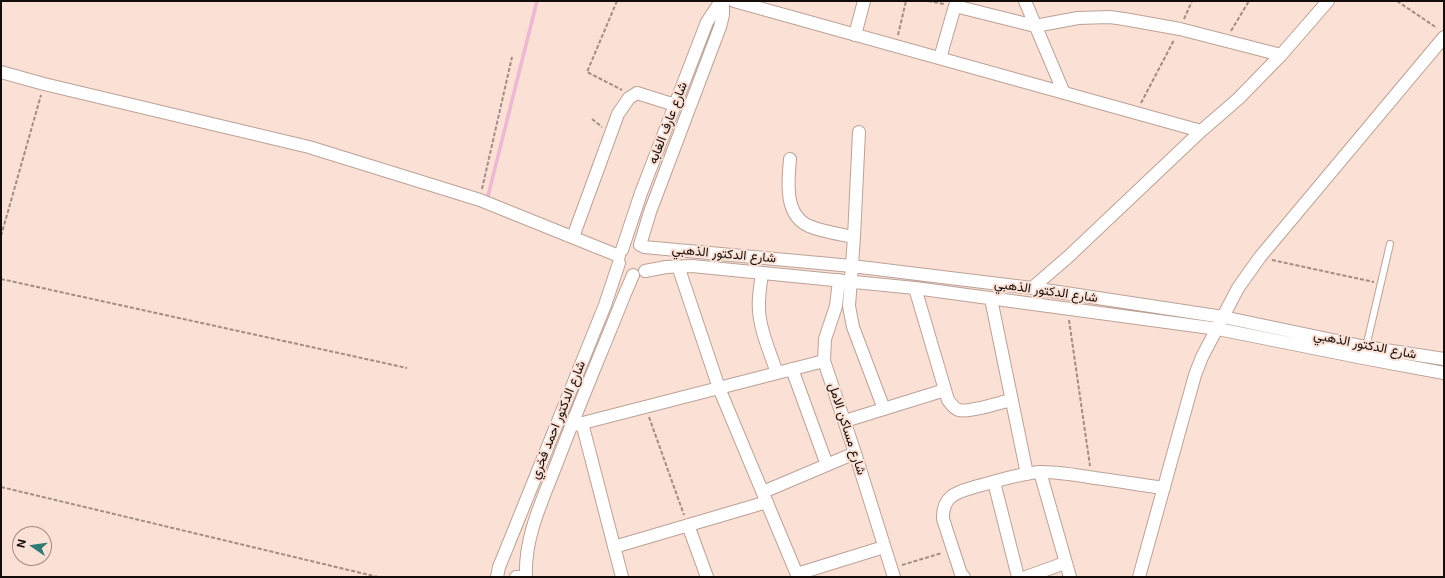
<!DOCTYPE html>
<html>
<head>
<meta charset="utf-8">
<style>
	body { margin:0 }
	#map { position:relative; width:1445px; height:578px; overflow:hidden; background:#fbe0d5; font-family:Inter,sans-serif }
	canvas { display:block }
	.frame { position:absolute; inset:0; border:2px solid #140c08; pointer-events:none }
	.north { position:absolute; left:12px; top:526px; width:40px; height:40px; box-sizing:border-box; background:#fbe0d5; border:1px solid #9f8b83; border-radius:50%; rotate:283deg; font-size:11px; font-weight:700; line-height:16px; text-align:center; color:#140c08 }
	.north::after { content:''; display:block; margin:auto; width:14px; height:18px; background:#317974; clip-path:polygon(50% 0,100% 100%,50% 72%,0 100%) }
</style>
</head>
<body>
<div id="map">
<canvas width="1445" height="578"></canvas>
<div class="frame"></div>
<div class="north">N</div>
</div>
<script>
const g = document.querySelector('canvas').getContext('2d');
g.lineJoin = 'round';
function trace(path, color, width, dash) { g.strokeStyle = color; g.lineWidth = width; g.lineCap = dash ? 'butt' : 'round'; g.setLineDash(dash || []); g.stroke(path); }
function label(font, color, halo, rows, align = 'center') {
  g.font = font + ' Inter,Vazirmatn,sans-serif'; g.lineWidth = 4; g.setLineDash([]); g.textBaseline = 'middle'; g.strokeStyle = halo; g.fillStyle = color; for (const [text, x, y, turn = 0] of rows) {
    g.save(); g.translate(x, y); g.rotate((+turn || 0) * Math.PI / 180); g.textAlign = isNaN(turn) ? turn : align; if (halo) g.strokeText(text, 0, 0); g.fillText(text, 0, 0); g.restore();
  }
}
const stream = new Path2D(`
	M 487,200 L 537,1`);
const path = new Path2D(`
	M 617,1 L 587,72 L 622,90
	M 928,1 L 944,4
	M 1397,1 L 1437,28
	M 1184,19 L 1192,1
	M 1231,31 L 1249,1
	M 898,35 L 906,1
	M 1141,103 L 1174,40
	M 592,119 L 602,127
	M 482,189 L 512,57
	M 1,236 L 41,95
	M 1272,260 L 1374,282
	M 1,279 L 407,368
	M 1069,320 L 1090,466
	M 649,417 L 684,515
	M 1,487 L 378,577
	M 902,565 L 942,553`);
const lane = new Path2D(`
	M 1366,347 L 1390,244`);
const street = new Path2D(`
	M 734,1 L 1201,131
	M 1025,1 L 1064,93
	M 855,35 L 864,1
	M 940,58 L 955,6 L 1035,26 L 1078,18 L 1110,17 L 1124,19 L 1180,29 L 1281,55
	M 1,72 L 44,84 L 309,147 L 480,200 L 619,256
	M 859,132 L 854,237 L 849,306 L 853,327 L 884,409
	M 790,159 C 788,182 784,215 809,226 C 823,232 840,234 854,237
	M 573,237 L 618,114 L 629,98 L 637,93 L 675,105
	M 640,245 L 650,212 L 720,27 L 723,15 L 723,1
	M 644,247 L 852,266 L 1032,288 L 1223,317 L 1366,347 L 1444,359
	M 622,250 L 641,193 L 707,22 L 721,1
	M 678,266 L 719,388 L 798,577
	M 645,271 L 666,267 L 692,266 L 915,288 L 1218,329 L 1363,358 L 1444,373
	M 762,273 C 760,288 757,304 760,319 C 763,338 771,355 777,373
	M 839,280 L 836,306 L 825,339 L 824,361 L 855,453 L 894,577
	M 915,288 L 948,400 C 951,404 954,409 959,410 C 969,413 1001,402 1012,400
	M 1032,288 L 1068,257 L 1201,131 L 1238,99 L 1281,55 L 1328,1
	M 991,299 L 1027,474
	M 792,369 L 827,465
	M 845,421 L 945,390
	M 582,423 L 622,577
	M 571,426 L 824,361
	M 1040,472 L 1070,577
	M 994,482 L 1018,577
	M 763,492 L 855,453
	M 688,525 L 707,577
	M 614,547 L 767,502
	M 797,574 L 884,547
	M 497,577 L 499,567 L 506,550 L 605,305 L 619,263
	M 516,577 L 526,577 C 524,536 544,497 558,460 C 579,405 602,351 624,296 L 633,275
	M 964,577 L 961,574 L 943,519 C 942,494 959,492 978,486 C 998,481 1020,473 1041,472 C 1059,472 1077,475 1095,478 C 1118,481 1141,485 1164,488
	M 1026,577 L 1065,563
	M 1139,577 L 1195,375 L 1202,357 L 1238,288 L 1260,257 L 1444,37`);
const streetNames = [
	["شارع عارف الغابه",668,123,-69],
	["شارع الدكتور الذهبي",724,254,5],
	["شارع الدكتور الذهبي",1046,291,8],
	["شارع الدكتور الذهبي",1365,345,11],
	["شارع الدكتور احمد فخري",558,420,-68],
	["شارع مساكن الامل",847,429,72]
];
trace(stream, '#ecb8d4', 3.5);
trace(lane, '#bba298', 8);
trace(street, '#bba298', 14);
trace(path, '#a08d84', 2, [4, 2]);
trace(lane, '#fff', 6);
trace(street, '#fff', 12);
label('13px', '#140c08', '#fbe0d5', streetNames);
</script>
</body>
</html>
